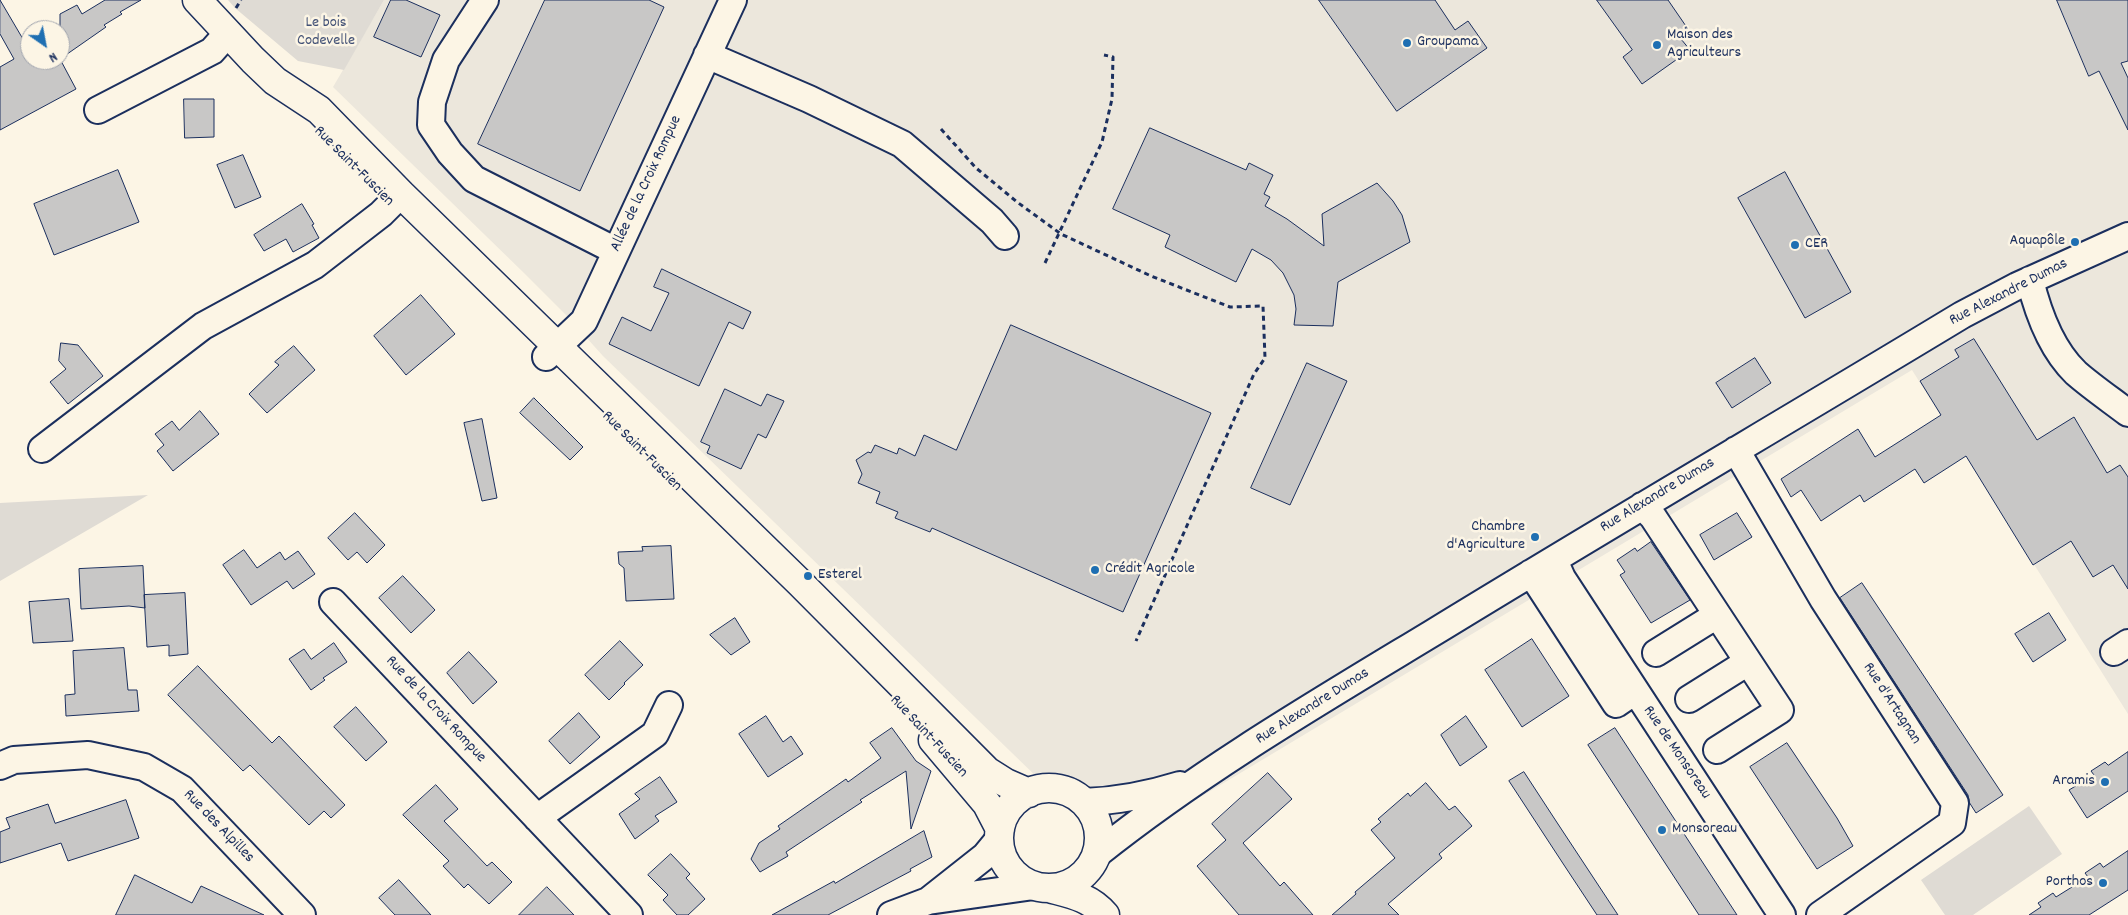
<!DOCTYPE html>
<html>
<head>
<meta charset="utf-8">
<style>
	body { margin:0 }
	#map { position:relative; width:2128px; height:915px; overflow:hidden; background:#fcf5e5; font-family:Dekko,sans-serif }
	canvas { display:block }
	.north { position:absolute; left:20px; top:20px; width:50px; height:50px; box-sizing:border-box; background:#fcf5e5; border:1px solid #a2a6af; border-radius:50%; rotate:147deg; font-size:14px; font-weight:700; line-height:20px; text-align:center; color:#1b2f5e }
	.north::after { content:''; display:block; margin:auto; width:18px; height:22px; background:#1f6fb2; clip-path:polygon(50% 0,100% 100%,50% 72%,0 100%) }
</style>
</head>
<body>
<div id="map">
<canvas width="2128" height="915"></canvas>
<div class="north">N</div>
</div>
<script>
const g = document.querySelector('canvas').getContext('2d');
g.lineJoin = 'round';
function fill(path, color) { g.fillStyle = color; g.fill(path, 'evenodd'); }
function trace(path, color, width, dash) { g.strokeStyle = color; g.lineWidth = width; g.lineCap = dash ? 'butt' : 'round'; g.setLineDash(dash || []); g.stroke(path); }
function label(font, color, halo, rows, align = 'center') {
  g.font = font + ' Dekko,sans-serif'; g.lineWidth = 5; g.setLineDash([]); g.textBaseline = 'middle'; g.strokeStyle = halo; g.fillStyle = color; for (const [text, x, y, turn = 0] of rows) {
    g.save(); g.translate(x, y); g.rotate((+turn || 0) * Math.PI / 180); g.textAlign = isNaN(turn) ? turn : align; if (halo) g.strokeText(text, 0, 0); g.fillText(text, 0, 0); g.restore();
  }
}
const built = new Path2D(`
	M 384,0 L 2128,0 L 2128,714 L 1912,370 L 1112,850 L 603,356 L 567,316 L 524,273 L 333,87 Z`);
const green = new Path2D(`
	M 228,0 L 384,0 L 344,70 L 298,61 L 235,8 Z
	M 148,495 L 0,581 L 0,503 Z
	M 2029,806 L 2062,854 L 1973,915 L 1945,915 L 1921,880 Z`);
const building = new Path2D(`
	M 0,0 L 30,51 L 30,60 L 60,60 L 60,14 L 77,5 L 82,14 L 105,0 L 141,0 L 120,12 L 122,14 L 104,25 L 106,27 L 60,59 L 76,89 L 0,130 L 0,67 L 14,59 L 0,34 Z
	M 391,0 L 406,0 L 440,15 L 421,57 L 374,37 Z
	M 545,0 L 649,0 L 664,7 L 580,191 L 478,144 Z
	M 1319,0 L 1435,0 L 1455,30 L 1468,21 L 1487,48 L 1397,111 Z
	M 1597,0 L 1668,0 L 1690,32 L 1681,39 L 1690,50 L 1642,84 L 1623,57 L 1632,50 Z
	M 2057,0 L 2128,0 L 2128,61 L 2121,63 L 2128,78 L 2128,130 L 2099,71 L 2089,76 Z
	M 184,99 L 214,99 L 214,137 L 185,138 Z
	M 1150,128 L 1246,170 L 1249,163 L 1273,175 L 1264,194 L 1270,197 L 1265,206 L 1287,219 L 1324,246 L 1322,214 L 1377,183 L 1393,201 L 1402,215 L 1410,242 L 1338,282 L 1333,326 L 1294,325 L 1296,309 L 1294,295 L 1283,273 L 1271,260 L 1252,249 L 1236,282 L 1165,247 L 1170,235 L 1113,209 Z
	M 243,155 L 261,197 L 235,208 L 217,165 Z
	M 118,170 L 139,222 L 54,255 L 34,204 Z
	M 1785,172 L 1851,292 L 1805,318 L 1738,198 Z
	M 302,204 L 314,224 L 312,225 L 319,238 L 293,252 L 286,239 L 264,251 L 254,235 Z
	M 662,269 L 751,312 L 743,329 L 729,322 L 699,386 L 609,344 L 622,317 L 651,331 L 669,293 L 654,287 Z
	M 421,295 L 455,334 L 406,375 L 374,336 Z
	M 1011,325 L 1211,413 L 1123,612 L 932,528 L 930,532 L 895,518 L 898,512 L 876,503 L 880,492 L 858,483 L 862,474 L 856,460 L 868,452 L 871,453 L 875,445 L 897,454 L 899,448 L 915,456 L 924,435 L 956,450 Z
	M 1974,339 L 2037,440 L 2074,417 L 2107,473 L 2120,465 L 2128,477 L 2128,589 L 2113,565 L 2093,577 L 2071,541 L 2033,565 L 1966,456 L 1924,483 L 1915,469 L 1864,502 L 1860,495 L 1821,521 L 1801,490 L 1791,497 L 1781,479 L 1858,429 L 1875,457 L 1941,415 L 1920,381 L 1959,357 L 1955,350 Z
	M 61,343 L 78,345 L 103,376 L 68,404 L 50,382 L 66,369 L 59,361 Z
	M 294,346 L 315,370 L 267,413 L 249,394 L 279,365 L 275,362 Z
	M 1755,358 L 1771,383 L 1732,408 L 1716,383 Z
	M 1307,363 L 1347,381 L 1290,505 L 1251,488 Z
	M 725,389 L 761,406 L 767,394 L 784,401 L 766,438 L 758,434 L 741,469 L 707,453 L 710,446 L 701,442 Z
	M 534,398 L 583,447 L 570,460 L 520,413 Z
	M 200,411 L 219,434 L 173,471 L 157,451 L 164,445 L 155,434 L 172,421 L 179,430 Z
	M 482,419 L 497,498 L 482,501 L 464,423 Z
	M 355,513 L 385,545 L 367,563 L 357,552 L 348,560 L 328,538 Z
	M 1737,513 L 1752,537 L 1714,560 L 1700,535 Z
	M 1651,542 L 1690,600 L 1651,623 L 1620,575 L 1625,572 L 1617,560 L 1635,548 L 1637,551 Z
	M 671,546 L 674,599 L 626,601 L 624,568 L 619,564 L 618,552 L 643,551 L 642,547 Z
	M 244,550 L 257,568 L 280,552 L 285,560 L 298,551 L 315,574 L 293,589 L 287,581 L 251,605 L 223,565 Z
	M 143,566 L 145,608 L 129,606 L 81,609 L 79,569 Z
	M 403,576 L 435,610 L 411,633 L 379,598 Z
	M 1862,583 L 2003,795 L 1976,813 L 1969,802 L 1968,795 L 1840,598 Z
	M 185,593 L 188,654 L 169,656 L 169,645 L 147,647 L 144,595 Z
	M 69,599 L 73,641 L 33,643 L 29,602 Z
	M 2049,613 L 2066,640 L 2033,662 L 2015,634 Z
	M 735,618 L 750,642 L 731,655 L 710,635 Z
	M 1532,639 L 1569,696 L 1522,727 L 1485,670 Z
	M 620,641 L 643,665 L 624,683 L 625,684 L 609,700 L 585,675 Z
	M 334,643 L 347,662 L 323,678 L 325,680 L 311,690 L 289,659 L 304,649 L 311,659 Z
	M 124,648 L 128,690 L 137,690 L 139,711 L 66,716 L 65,695 L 75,694 L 73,651 Z
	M 469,652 L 497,682 L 473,704 L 447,673 Z
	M 198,666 L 272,743 L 279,736 L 345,805 L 331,818 L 324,811 L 309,825 L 250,765 L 243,771 L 168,695 Z
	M 356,707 L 387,742 L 366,761 L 334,727 Z
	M 579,713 L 600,737 L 570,764 L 549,741 Z
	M 766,716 L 783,742 L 791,736 L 803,754 L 768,777 L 739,734 Z
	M 1466,716 L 1487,747 L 1460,766 L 1441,735 Z
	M 892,728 L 916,761 L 931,771 L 911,829 L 906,771 L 860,800 L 862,802 L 786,852 L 788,856 L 760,872 L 751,859 L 759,843 L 780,829 L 778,826 L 846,779 L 848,782 L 881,758 L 870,743 Z
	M 1615,728 L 1737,915 L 1699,915 L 1588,745 Z
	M 1787,743 L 1837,818 L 1853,846 L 1817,869 L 1750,767 Z
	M 2128,752 L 2128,791 L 2087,818 L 2069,790 L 2094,775 L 2091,771 L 2105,762 L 2108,765 Z
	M 1524,772 L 1556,821 L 1618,915 L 1597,915 L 1562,862 L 1509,781 Z
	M 1268,773 L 1292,799 L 1243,843 L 1280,886 L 1284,882 L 1313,915 L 1239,915 L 1197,866 L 1226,840 L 1212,824 Z
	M 660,777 L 677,802 L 655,816 L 659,821 L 635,839 L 619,814 L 640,799 L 635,794 Z
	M 1426,783 L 1449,810 L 1455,806 L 1472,826 L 1439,854 L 1442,858 L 1388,904 L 1399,915 L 1332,915 L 1356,894 L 1355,892 L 1395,858 L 1371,830 L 1381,822 L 1378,819 L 1408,793 L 1410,796 Z
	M 436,785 L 458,809 L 444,821 L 487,866 L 492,862 L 512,882 L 489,904 L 468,884 L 464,888 L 443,866 L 449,861 L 403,815 Z
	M 126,800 L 139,838 L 68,861 L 61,843 L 0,863 L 0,832 L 10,828 L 6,818 L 48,804 L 55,823 Z
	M 924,831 L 932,857 L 910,869 L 911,871 L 828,915 L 772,915 L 834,881 L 835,883 Z
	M 2128,851 L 2128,890 L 2089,915 L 2029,915 L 2041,907 L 2038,903 L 2053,893 L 2056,897 L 2088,877 L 2085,873 L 2100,863 L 2103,867 Z
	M 671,854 L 690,874 L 686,878 L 705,899 L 688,915 L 677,915 L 663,900 L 668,895 L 648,875 Z
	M 135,875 L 192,903 L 201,886 L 264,915 L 116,915 Z
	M 399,880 L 431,915 L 395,915 L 379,898 Z
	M 547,887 L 574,915 L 519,915 Z`);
const path = new Path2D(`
	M 236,8 L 241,0
	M 941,129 L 976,168 L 1017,202 L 1061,234 L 1151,276 L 1230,307 L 1263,306 L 1265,358 L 1254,374 L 1136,641
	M 1045,263 L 1102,142 L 1112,99 L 1113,57 L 1104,55`);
const minor = new Path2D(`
	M 485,0 L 446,60 L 432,102 L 431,125 L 450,153 L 474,179 L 616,251
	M 707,55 L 809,99 L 902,144 L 992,221 L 1005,236
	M 98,110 L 212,51 L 228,33
	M 2030,280 C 2038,313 2051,349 2076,373 C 2092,387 2111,400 2128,413
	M 546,357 L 584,321 L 733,0
	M 42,449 L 203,326 L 315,265 L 381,214 L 401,194
	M 1736,450 L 1823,599 L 1955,803 L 1952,823 L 1820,915
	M 1642,506 L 1653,517 L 1780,710 L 1717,750
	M 1554,560 L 1562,578 L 1782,915
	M 1531,573 L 1616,704 L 1635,691
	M 333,602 L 629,915
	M 2114,652 L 2128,643
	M 1656,653 L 1717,615
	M 1689,699 L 1748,662
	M 0,766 L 14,760 L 88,755 L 144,767 L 182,789 L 302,915
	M 1084,802 C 1117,801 1148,795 1180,785
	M 537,818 L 655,734 L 669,705
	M 1097,854 C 1201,771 1317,703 1431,634 C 1607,526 1785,422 1962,315 L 2017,286 L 2128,236
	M 928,901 L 985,856 L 999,839
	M 891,915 L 928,901 L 1034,886`);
const major = new Path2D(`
	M 197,0 L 253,60 L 275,81 L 319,110 L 401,194 L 800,583 L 987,771 L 1006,783 L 1029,793
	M 933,740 L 987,804 L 1000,829
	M999 838a50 50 0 1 1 100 0a50 50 0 1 1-100 0Z
	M 1049,888 C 1071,894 1090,897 1105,915`);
const markers = [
	[1407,43,5,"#1f6fb2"],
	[1657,45,5,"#1f6fb2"],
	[2075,242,5,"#1f6fb2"],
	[1795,245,5,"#1f6fb2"],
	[1535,537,5,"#1f6fb2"],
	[1095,570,5,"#1f6fb2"],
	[808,576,5,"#1f6fb2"],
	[2105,782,5,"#1f6fb2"],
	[1662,830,5,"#1f6fb2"],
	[2103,883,5,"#1f6fb2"]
];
const parkNames = [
	["Le bois",326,24],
	["Codevelle",326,42]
];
const poiNames = [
	["Maison des",1667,36],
	["Agriculteurs",1667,54],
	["Groupama",1417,43],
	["Aquapôle",2065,242,"right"],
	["CER",1805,245],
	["Chambre",1525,528,"right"],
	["d'Agriculture",1525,546,"right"],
	["Crédit Agricole",1105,570],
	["Esterel",818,576],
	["Aramis",2095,782,"right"],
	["Monsoreau",1672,830],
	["Porthos",2093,883,"right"]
];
const streetNames = [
	["Rue Saint-Fuscien",353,167,45],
	["Allée de la Croix Rompue",647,184,-65],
	["Rue Alexandre Dumas",2009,293,-27],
	["Rue Saint-Fuscien",641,452,45],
	["Rue Alexandre Dumas",1658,496,-31],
	["Rue d'Artagnan",1891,704,57],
	["Rue Alexandre Dumas",1313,707,-32],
	["Rue de la Croix Rompue",435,710,47],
	["Rue Saint-Fuscien",928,737,47],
	["Rue de Monsoreau",1676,753,56],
	["Rue des Alpilles",218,827,46]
];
fill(built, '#ece7dc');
fill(green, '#dfdbd4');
fill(building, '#c8c7c6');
trace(building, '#1b2f5e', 1);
trace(minor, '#1b2f5e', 30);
trace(major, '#1b2f5e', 31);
trace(path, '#1b2f5e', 3, [5, 4]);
trace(minor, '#fcf5e5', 26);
trace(major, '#fcf5e5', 28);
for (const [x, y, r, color] of markers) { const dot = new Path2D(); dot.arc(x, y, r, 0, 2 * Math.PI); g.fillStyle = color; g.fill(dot); trace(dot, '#fcf5e5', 2); }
label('16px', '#425176', '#fcf5e5', parkNames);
label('16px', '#1b2f5e', '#fcf5e5', poiNames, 'left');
label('16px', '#1b2f5e', '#fcf5e5', streetNames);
</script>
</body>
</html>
